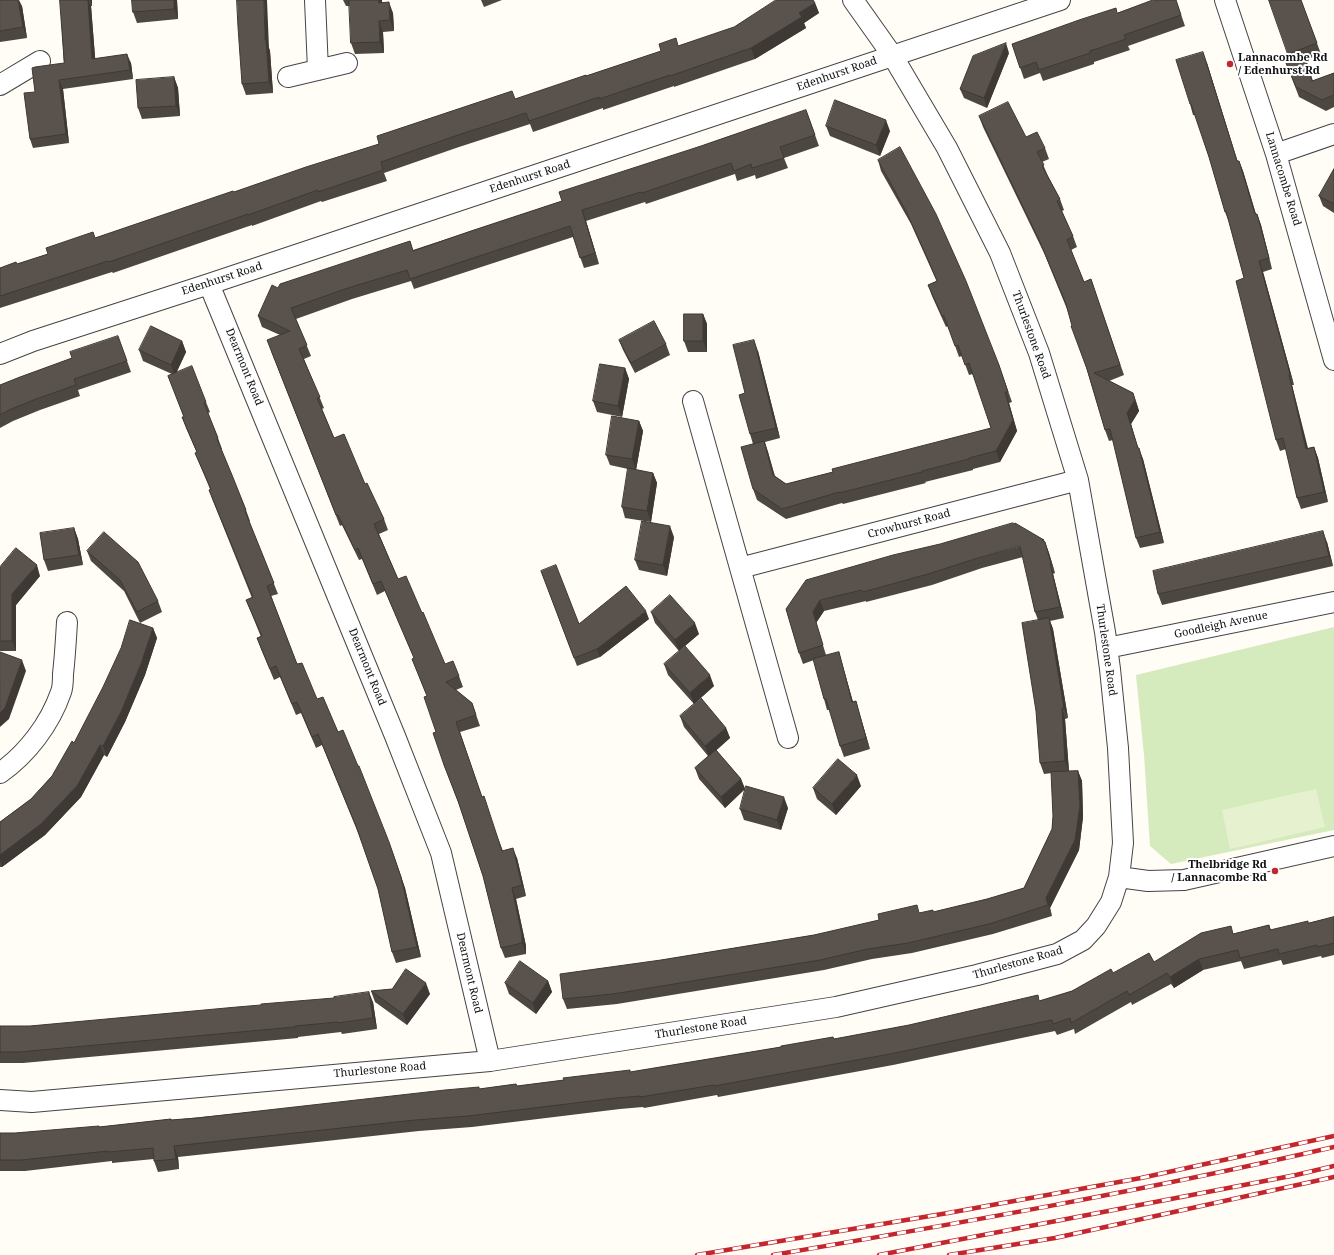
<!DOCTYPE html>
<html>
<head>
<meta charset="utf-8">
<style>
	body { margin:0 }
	canvas { display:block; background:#fffdf5 }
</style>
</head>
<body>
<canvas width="1334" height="1255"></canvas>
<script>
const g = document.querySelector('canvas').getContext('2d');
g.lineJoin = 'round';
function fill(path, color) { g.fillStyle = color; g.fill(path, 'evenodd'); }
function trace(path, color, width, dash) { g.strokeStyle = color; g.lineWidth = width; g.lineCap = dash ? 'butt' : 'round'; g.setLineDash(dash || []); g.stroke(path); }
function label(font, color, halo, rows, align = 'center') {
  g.font = font + ' "Noto Serif",serif'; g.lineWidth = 4; g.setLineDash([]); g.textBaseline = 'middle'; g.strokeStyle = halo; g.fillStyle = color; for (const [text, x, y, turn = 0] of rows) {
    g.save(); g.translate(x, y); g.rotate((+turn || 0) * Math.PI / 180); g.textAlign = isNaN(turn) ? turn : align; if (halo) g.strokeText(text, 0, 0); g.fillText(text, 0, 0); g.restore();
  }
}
const green = new Path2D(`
	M 1334,627 L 1334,830 L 1171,864 L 1150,846 L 1144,755 L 1136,675 Z`);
const pitch = new Path2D(`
	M 1316,789 L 1325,827 L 1230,849 L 1222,810 Z`);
const street = new Path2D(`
	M 315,0 L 318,70
	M 1225,0 L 1276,154 L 1334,360
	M 288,77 L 347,63
	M 0,85 L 40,61
	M 1276,154 L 1334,134
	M 209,284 L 395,736 L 441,853 L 490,1061
	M 0,354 L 33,341 L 209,284 L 1060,0
	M 693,401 L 788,738
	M 740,568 L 1078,480
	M 1107,648 L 1334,602
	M 0,773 C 27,754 50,724 61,692 C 63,687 63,680 63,674 C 65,657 66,639 67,622
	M 1119,877 L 1148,881 L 1184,880 L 1334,846
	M 0,1100 L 32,1102 L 490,1061 L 836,1007 L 977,975 L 1057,954 L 1083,940 L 1096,926 L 1111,902 L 1119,877 L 1123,843 L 1118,748 L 1110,669 L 1105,632 L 1078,480 L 1039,353 L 1000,253 L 947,148 L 892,55 L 853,0`);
const rail = new Path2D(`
	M 697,1255 L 948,1213 L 1141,1178 L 1334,1136
	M 773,1255 C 961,1223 1148,1190 1334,1147
	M 879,1255 L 1296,1175 L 1334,1166
	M 949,1255 L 1055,1238 L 1334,1177`);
const wall = new Path2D(`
	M 0,0 L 22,6 L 27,38 L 0,42 Z
	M 60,0 L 92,0 L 92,6 L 91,6 L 95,58 L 131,63 L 133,79 L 63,89 L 69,143 L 33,148 L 30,139 L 35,92 L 64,63 Z
	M 132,0 L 177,0 L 178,19 L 137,23 L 133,12 Z
	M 343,0 L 382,0 L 382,3 L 393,13 L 394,31 L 383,32 L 384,53 L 355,54 L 351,43 L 350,6 L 346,6 Z
	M 481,0 L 502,0 L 484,7 Z
	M 1176,0 L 1185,26 L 1128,46 L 1130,50 L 1094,62 L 1094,64 L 1043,81 L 1040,73 L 1024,79 L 1012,44 L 1117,13 Z
	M 1269,0 L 1301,0 L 1321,54 L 1306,60 L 1313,81 L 1334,73 L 1334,107 L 1326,111 L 1299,97 L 1286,63 L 1291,61 Z
	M 815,3 L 819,13 L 804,23 L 806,28 L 755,59 L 674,87 L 674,86 L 603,110 L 603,108 L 533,132 L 530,124 L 459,147 L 384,173 L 387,181 L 322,202 L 321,201 L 252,226 L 252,225 L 113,273 L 112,272 L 0,308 L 0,268 L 17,264 L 48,254 L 95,238 L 234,192 L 379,144 L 678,46 Z
	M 269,48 L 270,51 L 273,93 L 246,95 L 242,84 Z
	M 1009,53 L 987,108 L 964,98 L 960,89 Z
	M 1207,63 L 1237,161 L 1239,161 L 1243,171 L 1256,214 L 1257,214 L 1261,225 L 1272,269 L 1263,272 L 1294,385 L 1292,385 L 1308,448 L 1314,447 L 1318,458 L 1328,502 L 1301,509 L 1297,498 L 1286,449 L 1280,451 L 1276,440 L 1244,278 L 1229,222 L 1225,212 L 1209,157 L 1195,115 L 1193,115 L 1190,104 Z
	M 174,77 L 178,88 L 180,116 L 142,119 L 138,108 Z
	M 806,110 L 819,146 L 784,158 L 788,168 L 756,179 L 755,175 L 737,181 L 735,174 L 646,204 L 645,202 L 586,221 L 599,264 L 584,268 L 573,237 L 414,289 L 411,281 L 352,299 L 296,319 L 311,356 L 304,359 L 324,408 L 322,409 L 334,438 L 365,484 L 384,519 L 388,530 L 379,534 L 398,579 L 445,664 L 459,676 L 463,687 L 456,690 L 472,703 L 480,726 L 460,732 L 482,797 L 503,851 L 517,858 L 526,896 L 516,899 L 526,946 L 526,954 L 505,958 L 501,948 L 483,876 L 460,807 L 444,765 L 436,732 L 427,696 L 412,659 L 414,658 L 385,591 L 377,595 L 362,559 L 359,560 L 342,525 L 340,526 L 271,351 L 280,335 L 262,327 L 258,316 L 410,241 L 413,250 L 471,231 L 562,201 L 701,146 Z
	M 979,116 L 1026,137 L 1045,148 L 1049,159 L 1042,162 L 1048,176 L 1060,199 L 1064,210 L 1062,211 L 1073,236 L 1077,247 L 1071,250 L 1084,282 L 1091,279 L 1124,375 L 1109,381 L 1133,393 L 1137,404 L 1139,411 L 1131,424 L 1138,448 L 1143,459 L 1164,543 L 1140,548 L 1136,538 L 1113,440 L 1109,441 L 1105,430 L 1087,370 L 1067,309 L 1044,253 L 983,127 Z
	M 826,126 L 890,131 L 880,156 L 830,136 Z
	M 878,160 L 999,365 L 1012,402 L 1009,403 L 1017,431 L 1000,462 L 973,469 L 973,470 L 925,482 L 926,483 L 843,504 L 842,503 L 786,519 L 757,500 L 753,489 L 753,444 L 750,434 L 745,393 L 758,351 L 780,438 L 765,442 L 768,452 L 775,476 L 786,484 L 833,472 L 991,428 L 973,374 L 969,375 L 962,356 L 959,357 L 948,326 L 946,327 L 932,296 L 928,285 L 937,281 L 933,273 L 911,224 L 881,171 Z
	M 1334,169 L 1334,213 L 1323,206 L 1319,196 Z
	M 703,314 L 707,324 L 707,352 L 688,352 L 684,341 Z
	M 619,340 L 666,344 L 670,355 L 635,373 L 623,350 Z
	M 182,341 L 186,352 L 176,373 L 206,402 L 210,412 L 208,413 L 218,438 L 222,449 L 221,449 L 246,510 L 250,521 L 249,521 L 278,594 L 271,596 L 297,664 L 317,699 L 338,732 L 393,853 L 405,888 L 421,957 L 396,963 L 392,952 L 378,889 L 359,835 L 322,745 L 316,748 L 301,713 L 296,715 L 280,677 L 274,680 L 261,649 L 257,638 L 261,637 L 246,600 L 252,598 L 213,501 L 209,490 L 210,489 L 195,453 L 197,453 L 186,428 L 182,417 L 184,417 L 168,376 L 172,374 L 143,361 L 139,350 Z
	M 122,347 L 131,372 L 78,390 L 80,396 L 40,410 L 13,421 L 0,428 L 0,385 L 72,358 Z
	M 625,368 L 629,379 L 622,417 L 597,412 L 593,401 Z
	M 639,421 L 643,431 L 636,470 L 653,473 L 657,483 L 651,522 L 625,518 L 622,507 L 628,469 L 610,465 L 606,455 Z
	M 74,528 L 78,539 L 83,565 L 48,571 L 44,560 Z
	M 674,537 L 667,576 L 639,570 L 635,560 Z
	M 1044,540 L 1049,553 L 1055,573 L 1053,574 L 1064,618 L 1050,621 L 1053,629 L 1068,718 L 1065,719 L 1069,771 L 1078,771 L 1082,781 L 1083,817 L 1079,850 L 1050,908 L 1052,916 L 993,934 L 912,953 L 872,959 L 824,970 L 617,1004 L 567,1009 L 563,999 L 661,960 L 814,935 L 920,913 L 933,912 L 987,899 L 1024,888 L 1052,829 L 1053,816 L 1052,773 L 1044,774 L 1040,763 L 1038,620 L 1035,612 L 1023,557 L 982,568 L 932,585 L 866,602 L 866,601 L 824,611 L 816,623 L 826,655 L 839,652 L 842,663 L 853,702 L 856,701 L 859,712 L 870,749 L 844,757 L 840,746 L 830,710 L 827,710 L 824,699 L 814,660 L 803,664 L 799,653 L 786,609 Z
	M 1327,542 L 1333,566 L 1162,605 L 1158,594 Z
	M 87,551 L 158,601 L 162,612 L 140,623 L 124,591 L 91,561 Z
	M 0,567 L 40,576 L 16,605 L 16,651 L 0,651 Z
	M 541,571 L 579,624 L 649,619 L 600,657 L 577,666 Z
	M 651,612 L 699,634 L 679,651 L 655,623 Z
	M 153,628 L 157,638 L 145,675 L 125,722 L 107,757 L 104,755 L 81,797 L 45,835 L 2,867 L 0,867 L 0,822 L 31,799 L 52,776 Z
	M 664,664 L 714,686 L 694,704 L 668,675 Z
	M 680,716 L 726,728 L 730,738 L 716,750 L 741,779 L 745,789 L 725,808 L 699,779 L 695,768 L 708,756 L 684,727 Z
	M 861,786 L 836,815 L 817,799 L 813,788 Z
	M 788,808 L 781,830 L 744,820 L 740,809 Z
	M 1334,917 L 1334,955 L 1322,958 L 1321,956 L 1283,965 L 1281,960 L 1244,969 L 1241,961 L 1203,970 L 1174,988 L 1171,984 L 1132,1005 L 1131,1002 L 1075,1034 L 1074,1029 L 1057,1035 L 1055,1031 L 893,1065 L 718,1097 L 717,1095 L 644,1108 L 643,1107 L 620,1109 L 472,1127 L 419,1131 L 178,1157 L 179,1169 L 158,1172 L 154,1161 L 154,1159 L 112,1163 L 112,1161 L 25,1171 L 0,1171 L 0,1133 L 15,1133 L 99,1127 L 171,1119 L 172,1120 L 479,1089 L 516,1084 L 517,1086 L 631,1072 L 781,1047 L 833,1037 L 834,1039 L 1040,1001 L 1072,991 L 1113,973 L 1154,962 L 1233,934 L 1269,925 L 1271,930 L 1309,923 Z
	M 548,981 L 552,992 L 536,1014 L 509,994 L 505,983 Z
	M 392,989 L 430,994 L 407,1025 L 375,1002 L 371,991 Z
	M 373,1002 L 377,1029 L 342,1034 L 341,1032 L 298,1037 L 298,1038 L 23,1063 L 0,1063 L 0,1026 L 30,1026 Z`);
const shadedWall = new Path2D(`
	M 18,0 L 19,0 L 22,6 L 27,38 L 23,27 Z
	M 88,0 L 91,6 L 96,68 L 92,59 Z
	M 90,0 L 92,0 L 92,6 Z
	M 174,0 L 177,0 L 178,19 L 174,9 Z
	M 264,0 L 267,0 L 269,48 L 270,51 L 273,93 L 269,82 L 265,40 Z
	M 379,0 L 382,0 L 383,14 L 379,3 Z
	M 389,2 L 393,13 L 394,31 L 390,20 Z
	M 815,3 L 819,13 L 804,23 L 806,28 L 755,59 L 751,48 L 799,13 Z
	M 379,21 L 383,32 L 384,53 L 380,42 Z
	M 1006,43 L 1009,53 L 987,108 L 984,98 Z
	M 1203,52 L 1207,63 L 1241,172 L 1237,161 Z
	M 127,54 L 131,63 L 133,79 L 130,70 Z
	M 174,77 L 178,88 L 180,116 L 176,106 Z
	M 59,80 L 63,89 L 69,143 L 66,134 Z
	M 886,120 L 890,131 L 880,156 L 876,145 Z
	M 1239,161 L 1243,171 L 1259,225 L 1255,214 Z
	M 582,210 L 586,221 L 599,264 L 595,253 Z
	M 1257,214 L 1261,225 L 1272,269 Z
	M 1259,261 L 1263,272 L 1294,385 L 1290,374 Z
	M 703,314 L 707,324 L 707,352 L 703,341 Z
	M 754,340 L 758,351 L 780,438 L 776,428 Z
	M 182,341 L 186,352 L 175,376 L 171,365 Z
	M 625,368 L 629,379 L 622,417 L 618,406 Z
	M 1289,375 L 1292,385 L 1310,459 L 1306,449 Z
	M 1005,392 L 1009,403 L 1017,431 L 1000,462 L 996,451 Z
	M 1133,393 L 1139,411 L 1131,424 L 1141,459 L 1138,448 L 1127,413 Z
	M 639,421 L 643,431 L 636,470 L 632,459 Z
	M 764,441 L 768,452 L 777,486 L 773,475 Z
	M 1314,447 L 1318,458 L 1328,502 L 1324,492 Z
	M 1139,448 L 1143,459 L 1164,543 L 1160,532 Z
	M 653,473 L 657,483 L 651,522 L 647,511 Z
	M 670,526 L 674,537 L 667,576 L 663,565 Z
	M 74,528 L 78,539 L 83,565 L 79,555 Z
	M 1323,531 L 1327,542 L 1333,566 L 1329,556 Z
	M 1045,542 L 1049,553 L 1055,573 L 1051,563 Z
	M 1050,563 L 1053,574 L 1064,618 L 1060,607 Z
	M 37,565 L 40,576 L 16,605 L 16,651 L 12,641 L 12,594 Z
	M 820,600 L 824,611 L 816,623 L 826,656 L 813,612 Z
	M 646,611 L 649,619 L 600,657 L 597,649 Z
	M 1049,618 L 1053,629 L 1068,718 L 1064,708 Z
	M 695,623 L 699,634 L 679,651 L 675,640 Z
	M 153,628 L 157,638 L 145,675 L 125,722 L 107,757 L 103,746 Z
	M 839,652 L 842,663 L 856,713 L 852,702 Z
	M 22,660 L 26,671 L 9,719 L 0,727 L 0,713 Z
	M 710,675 L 714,686 L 694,704 L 690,693 Z
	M 856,701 L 859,712 L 870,749 L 866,738 Z
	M 1062,708 L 1065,719 L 1069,772 L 1065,761 Z
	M 726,728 L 730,738 L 709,757 L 705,746 Z
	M 100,745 L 104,755 L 81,797 L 45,835 L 2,867 L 0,860 L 0,855 Z
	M 1078,771 L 1082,781 L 1083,817 L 1079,850 L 1050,908 L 1052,916 L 1046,898 Z
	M 857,775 L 861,786 L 836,815 L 832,804 Z
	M 741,779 L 745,789 L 725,808 L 721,797 Z
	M 784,797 L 788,808 L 781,830 L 777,820 Z
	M 389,842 L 405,888 L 421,957 L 417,947 Z
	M 513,848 L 517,858 L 526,896 L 522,885 Z
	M 512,888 L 516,899 L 526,946 L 526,954 L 522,943 Z
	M 1199,959 L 1203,970 L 1174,988 L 1170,977 Z
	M 548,981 L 552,992 L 536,1014 L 533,1003 Z
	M 426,983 L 430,994 L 407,1025 L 403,1014 Z
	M 369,992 L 373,1002 L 377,1029 L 373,1018 Z
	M 174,1146 L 178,1157 L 179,1169 L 176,1159 Z`);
const building = new Path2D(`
	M 0,0 L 18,0 L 23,27 L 0,31 Z
	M 60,0 L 88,0 L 92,59 L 127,54 L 130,70 L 59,80 L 66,134 L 30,139 L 24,93 L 35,92 L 32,68 L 35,67 L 64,63 Z
	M 132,0 L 174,0 L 174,9 L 133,12 Z
	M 237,0 L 264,0 L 265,40 L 266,40 L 269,82 L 242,84 L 238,27 Z
	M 349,0 L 379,0 L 379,3 L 389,2 L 390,20 L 379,21 L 380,42 L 351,43 Z
	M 776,0 L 813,0 L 815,3 L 799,13 L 802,17 L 751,48 L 670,76 L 670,75 L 599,99 L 599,97 L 529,121 L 526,113 L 455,136 L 381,162 L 383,170 L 318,192 L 318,190 L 248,215 L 248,214 L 109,262 L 108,261 L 0,296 L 0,268 L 16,262 L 17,264 L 48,254 L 46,248 L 93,232 L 95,238 L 233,191 L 234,192 L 306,167 L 379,144 L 377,136 L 512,91 L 515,99 L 586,75 L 586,76 L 661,51 L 659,44 L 676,38 L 678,46 L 734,27 Z
	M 1153,0 L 1176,0 L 1181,15 L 1124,35 L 1126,39 L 1090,51 L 1090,53 L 1039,70 L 1036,62 L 1020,68 L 1012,44 L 1079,20 L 1116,8 L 1117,13 Z
	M 1269,0 L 1301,0 L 1317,43 L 1288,54 Z
	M 1006,43 L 984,98 L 960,89 L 973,56 Z
	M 1203,52 L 1237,161 L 1239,161 L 1255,214 L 1257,214 L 1269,258 L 1259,261 L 1290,374 L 1289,375 L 1306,449 L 1314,447 L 1324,492 L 1297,498 L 1283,438 L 1276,440 L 1236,281 L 1244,278 L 1226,211 L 1225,212 L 1209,157 L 1191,104 L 1190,104 L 1176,60 Z
	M 1305,57 L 1312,81 L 1334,73 L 1334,95 L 1322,100 L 1296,87 L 1286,63 Z
	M 174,77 L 176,106 L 138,108 L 136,80 Z
	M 835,100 L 886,120 L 876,145 L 826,126 Z
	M 1008,102 L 1026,137 L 1037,132 L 1045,148 L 1037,152 L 1044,165 L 1042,166 L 1060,199 L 1057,201 L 1073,236 L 1067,240 L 1084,282 L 1091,279 L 1120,365 L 1094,373 L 1133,393 L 1135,400 L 1127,413 L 1138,448 L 1139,448 L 1160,532 L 1136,538 L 1110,429 L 1105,430 L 1087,369 L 1071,326 L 1072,326 L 1066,304 L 1040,242 L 979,116 Z
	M 806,110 L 815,135 L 780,147 L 784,158 L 752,168 L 751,164 L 734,171 L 731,163 L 642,193 L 641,192 L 582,210 L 595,253 L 580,258 L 570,226 L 410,279 L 407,270 L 348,288 L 291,308 L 307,345 L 299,349 L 320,397 L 317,398 L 334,438 L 344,434 L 365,484 L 367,483 L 384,519 L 374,524 L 398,579 L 406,576 L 422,613 L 423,612 L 445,664 L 453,661 L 459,676 L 446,682 L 472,703 L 476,715 L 456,722 L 482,797 L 484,796 L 502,851 L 513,848 L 522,885 L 512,888 L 522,935 L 522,943 L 501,948 L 483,876 L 458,801 L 444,765 L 433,733 L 436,732 L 424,697 L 427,696 L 412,659 L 414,658 L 381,581 L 373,584 L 358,548 L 355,550 L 338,515 L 336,515 L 267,340 L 290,331 L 258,316 L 272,285 L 278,288 L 280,284 L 410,241 L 413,251 L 471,231 L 562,201 L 559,192 L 701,146 Z
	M 900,147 L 936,214 L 966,281 L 999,365 L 1008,392 L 1005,392 L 1013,420 L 996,451 L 969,458 L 969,459 L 922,471 L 922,472 L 839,493 L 839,492 L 782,509 L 753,489 L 741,447 L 764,441 L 773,475 L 786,484 L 833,472 L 832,469 L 991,428 L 969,363 L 965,365 L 958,345 L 955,346 L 944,316 L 942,316 L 928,285 L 937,281 L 929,262 L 907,213 L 878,160 Z
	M 1334,169 L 1334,204 L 1319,196 Z
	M 684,314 L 703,314 L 703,341 L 684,341 Z
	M 654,321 L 666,344 L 631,363 L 619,340 Z
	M 151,326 L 182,341 L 171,365 L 139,350 Z
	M 118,336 L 127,361 L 74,379 L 76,385 L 36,399 L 9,410 L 0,415 L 0,385 L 20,377 L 72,358 L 70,352 Z
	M 754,340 L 776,428 L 750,434 L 739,395 L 745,393 L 733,345 Z
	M 600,364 L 625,368 L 618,406 L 593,401 Z
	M 192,366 L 206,402 L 204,403 L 218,438 L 217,439 L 232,475 L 246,510 L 245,511 L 274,583 L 267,586 L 297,664 L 302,663 L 317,699 L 323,697 L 338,732 L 343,730 L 358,766 L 359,766 L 389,842 L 401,877 L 417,947 L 392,952 L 378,889 L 356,826 L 318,734 L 312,737 L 297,702 L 292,704 L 276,666 L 270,669 L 257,638 L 262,636 L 246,600 L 253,597 L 209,490 L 211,489 L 195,453 L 197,452 L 182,417 L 184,417 L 168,376 Z
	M 612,416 L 639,421 L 632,459 L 606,455 Z
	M 628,468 L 653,473 L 647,511 L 622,507 Z
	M 642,521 L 670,526 L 663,565 L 635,560 Z
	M 1013,523 L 1015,524 L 1015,523 L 1044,540 L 1042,540 L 1045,542 L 1051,563 L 1050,563 L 1060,607 L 1035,612 L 1020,546 L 978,558 L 928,574 L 863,592 L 862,590 L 820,600 L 813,612 L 823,645 L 799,653 L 786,609 L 806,580 L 893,555 L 940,544 Z
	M 74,528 L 79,555 L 44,560 L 40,533 Z
	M 1323,531 L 1329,556 L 1158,594 L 1153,571 Z
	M 104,532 L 138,562 L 158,601 L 137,612 L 120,580 L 87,551 Z
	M 16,548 L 37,565 L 12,594 L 12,641 L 0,641 L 0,567 Z
	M 556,565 L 579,624 L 626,586 L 646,611 L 597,649 L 574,658 L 541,571 Z
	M 670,595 L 695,623 L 675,640 L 651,612 Z
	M 1049,618 L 1064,708 L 1062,708 L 1065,761 L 1040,763 L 1036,711 L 1022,623 Z
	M 130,620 L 153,628 L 141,664 L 121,712 L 103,746 L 100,745 L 77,786 L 41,824 L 0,855 L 0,822 L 31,799 L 52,776 L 72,741 L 74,743 L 103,687 L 121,648 Z
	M 685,646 L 710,675 L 690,693 L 664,664 Z
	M 0,652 L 22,660 L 5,708 L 0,713 Z
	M 839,652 L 852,702 L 856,701 L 866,738 L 840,746 L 826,699 L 824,699 L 813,659 Z
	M 701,698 L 726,728 L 705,746 L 680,716 Z
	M 716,750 L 741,779 L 721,797 L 695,768 Z
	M 838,759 L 857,775 L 832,804 L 813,788 Z
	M 1078,771 L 1080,806 L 1075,840 L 1046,898 L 1048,905 L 989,924 L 908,943 L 868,949 L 820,960 L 613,994 L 563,999 L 560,974 L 661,960 L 814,935 L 879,920 L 878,914 L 917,905 L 919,913 L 933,910 L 933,912 L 987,899 L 1024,888 L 1052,829 L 1053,816 L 1051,772 Z
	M 746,786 L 784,797 L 777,820 L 740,809 Z
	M 1334,917 L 1334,943 L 1318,947 L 1317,945 L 1279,954 L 1278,949 L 1240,958 L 1238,950 L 1199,959 L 1170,977 L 1167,973 L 1129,995 L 1127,991 L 1071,1023 L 1070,1018 L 1053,1024 L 1052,1020 L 890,1054 L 714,1086 L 714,1085 L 640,1097 L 640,1096 L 616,1098 L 468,1116 L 415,1120 L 174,1146 L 176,1159 L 154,1161 L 153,1148 L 108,1152 L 108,1151 L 21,1160 L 0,1160 L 0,1133 L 15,1133 L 99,1126 L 99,1127 L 171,1119 L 171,1120 L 197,1118 L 445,1090 L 479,1087 L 479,1089 L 516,1084 L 517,1086 L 564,1080 L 563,1078 L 630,1070 L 630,1072 L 781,1047 L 781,1046 L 833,1037 L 834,1039 L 909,1025 L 1038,995 L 1039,1001 L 1072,991 L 1111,969 L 1113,973 L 1149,953 L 1154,962 L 1201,933 L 1231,926 L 1233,934 L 1269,925 L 1270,930 L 1308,921 L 1308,923 Z
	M 520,961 L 548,981 L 533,1003 L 505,983 Z
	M 406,969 L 426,983 L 403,1014 L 371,991 L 392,989 Z
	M 369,992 L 373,1018 L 338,1023 L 338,1022 L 295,1026 L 295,1027 L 19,1052 L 0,1052 L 0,1026 L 30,1026 L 237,1007 L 261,1005 L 261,1004 L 334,998 L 334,997 Z`);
const markers = [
	[1230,64,4,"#c4262e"],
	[1275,871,4,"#c4262e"]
];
const poiNames = [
	["Lannacombe Rd",1238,58],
	["/ Edenhurst Rd",1238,71],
	["Thelbridge Rd",1267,865,"right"],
	["/ Lannacombe Rd",1267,878,"right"]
];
const streetNames = [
	["Edenhurst Road",837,74,-19],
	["Edenhurst Road",530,177,-18],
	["Lannacombe Road",1283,179,73],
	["Edenhurst Road",222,279,-18],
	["Thurlestone Road",1031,335,70],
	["Dearmont Road",244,367,68],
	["Crowhurst Road",909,524,-15],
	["Goodleigh Avenue",1221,625,-12],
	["Thurlestone Road",1106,650,82],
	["Dearmont Road",367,667,68],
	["Thurlestone Road",1018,963,-16],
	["Dearmont Road",469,973,77],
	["Thurlestone Road",701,1028,-9],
	["Thurlestone Road",380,1070,-5]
];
fill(green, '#d5ebbd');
fill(pitch, '#e6f2cf');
trace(street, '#444', 22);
trace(street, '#fff', 20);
trace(rail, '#c4262e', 4.5);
trace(rail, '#fff', 3, [9]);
fill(wall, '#4d4742');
fill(shadedWall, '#3f3936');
fill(building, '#5a524d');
trace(building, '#3f3936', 1);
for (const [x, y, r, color] of markers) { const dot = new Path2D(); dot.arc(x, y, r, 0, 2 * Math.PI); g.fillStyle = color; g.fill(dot); trace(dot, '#fff', 1.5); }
label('bold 11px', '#111', '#fff', poiNames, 'left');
label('11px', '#111', '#fff', streetNames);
</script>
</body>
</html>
